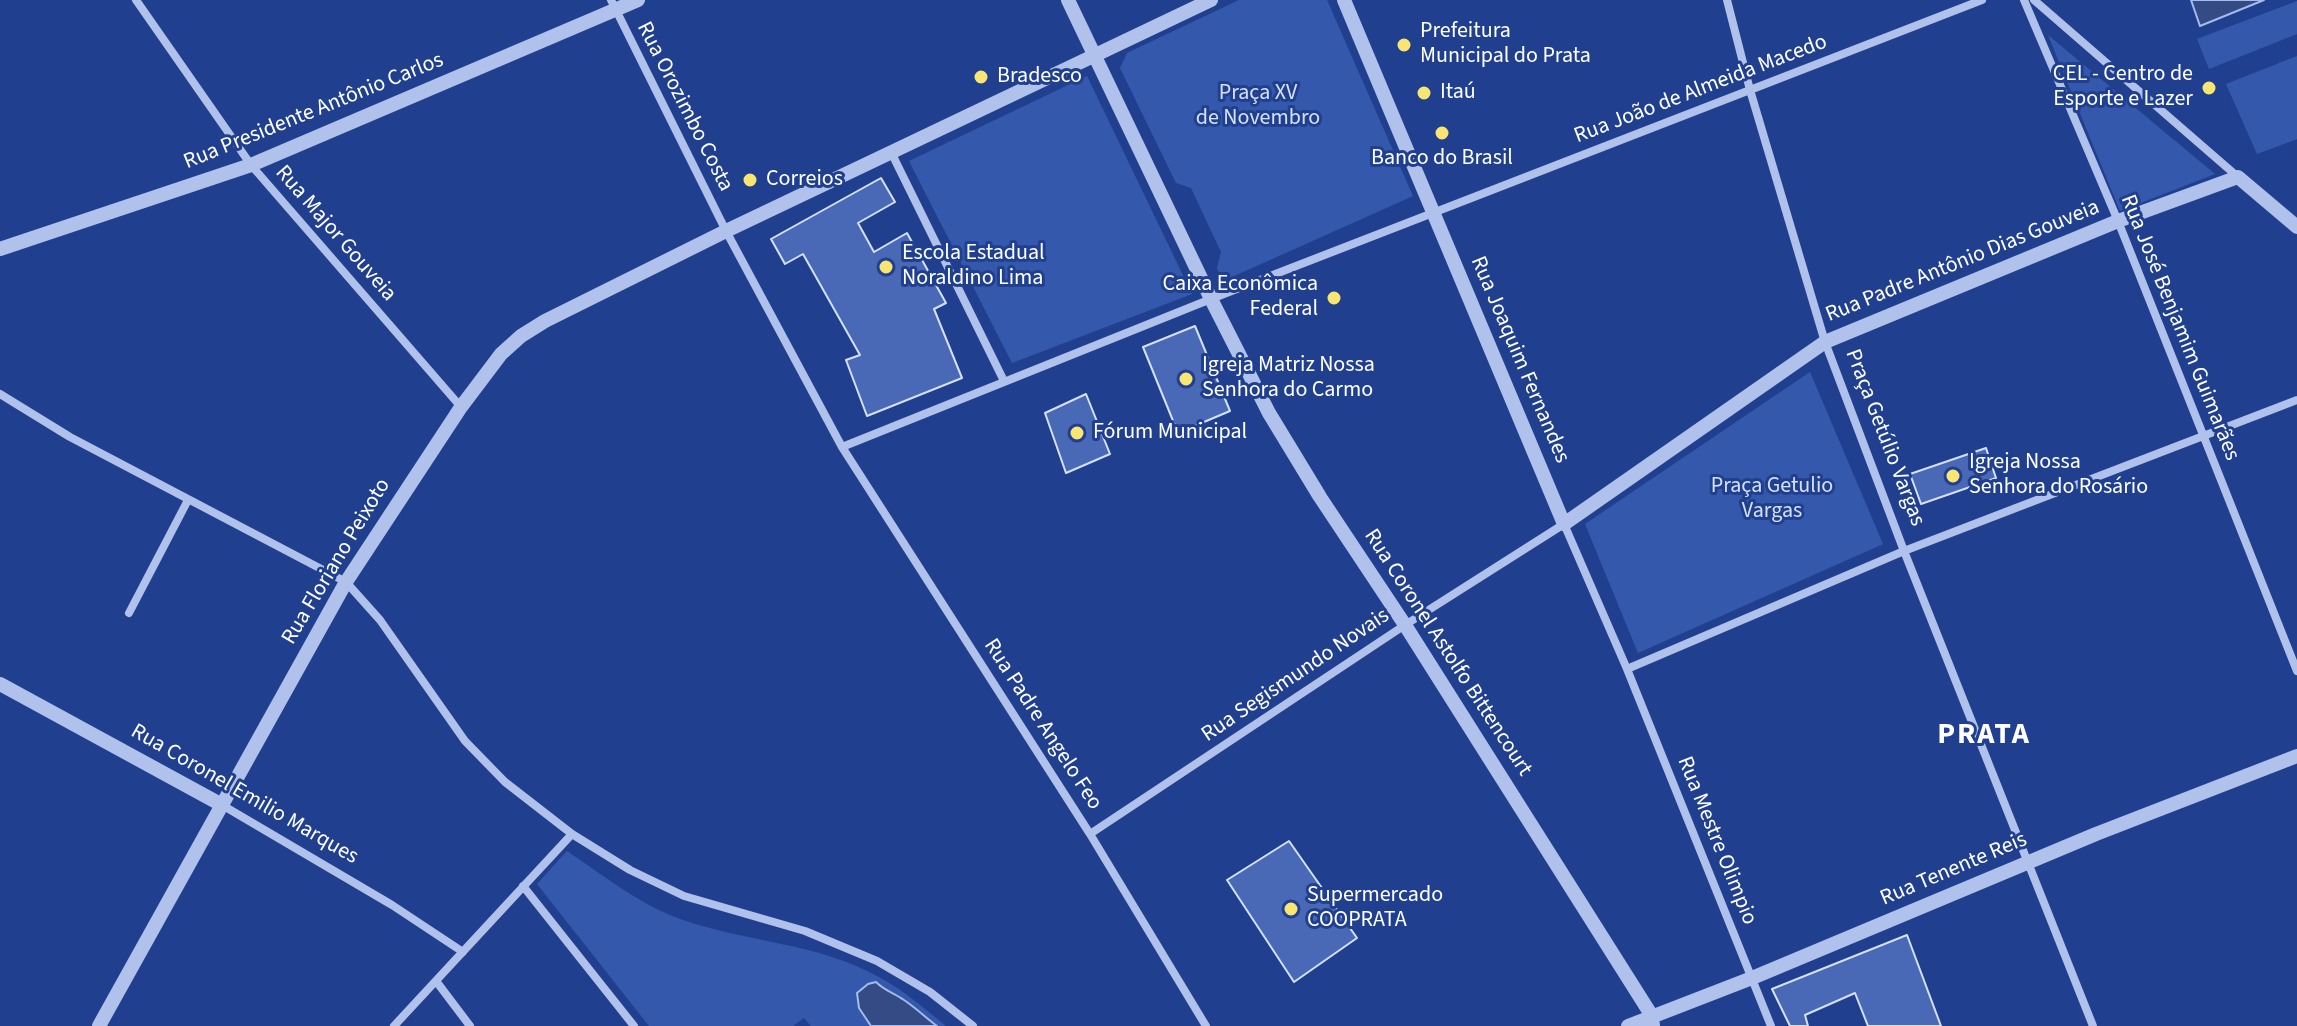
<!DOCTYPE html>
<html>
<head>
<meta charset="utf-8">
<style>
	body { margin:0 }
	canvas { display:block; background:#20408f }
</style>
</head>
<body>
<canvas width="2297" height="1026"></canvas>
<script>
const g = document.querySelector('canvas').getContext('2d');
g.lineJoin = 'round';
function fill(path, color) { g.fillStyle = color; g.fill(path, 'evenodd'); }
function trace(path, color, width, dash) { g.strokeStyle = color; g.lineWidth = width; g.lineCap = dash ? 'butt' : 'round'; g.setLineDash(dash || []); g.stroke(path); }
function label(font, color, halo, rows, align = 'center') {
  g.font = font + ' "Source Sans 3",sans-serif'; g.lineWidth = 6; g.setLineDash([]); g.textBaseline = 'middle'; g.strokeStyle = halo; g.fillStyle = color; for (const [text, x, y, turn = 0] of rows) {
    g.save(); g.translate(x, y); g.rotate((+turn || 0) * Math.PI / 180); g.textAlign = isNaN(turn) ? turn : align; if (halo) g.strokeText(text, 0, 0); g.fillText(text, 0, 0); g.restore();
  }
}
const green = new Path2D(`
	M 1239,0 L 1327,0 L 1413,196 L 1223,281 L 1217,268 L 1221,252 L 1191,188 L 1176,183 L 1120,68 L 1127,53 Z
	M 2297,1 L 2297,34 L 2209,69 L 2197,39 Z
	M 2048,35 L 2215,174 L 2120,211 Z
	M 2297,56 L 2297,139 L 2257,154 L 2226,84 Z
	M 1087,76 L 1192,294 L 1012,363 L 909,161 Z
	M 1810,372 L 1883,544 L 1638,653 L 1585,524 Z
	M 567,851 C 604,876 640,905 683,920 C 746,942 817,943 877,976 C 902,989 924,1008 946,1026 L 811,1026 L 804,1018 L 793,1026 L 649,1026 L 537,884 Z`);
const water = new Path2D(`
	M 2191,0 L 2264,0 L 2200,26 Z
	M 876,982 C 885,991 894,993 904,1000 C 916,1008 926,1018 937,1026 L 871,1026 L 859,1008 L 857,993 L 868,984 Z`);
const building = new Path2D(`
	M 881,178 L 895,202 L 858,223 L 874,252 L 907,233 L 946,303 L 934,309 L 962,378 L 867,416 L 846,360 L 860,355 L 803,254 L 785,264 L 771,239 Z
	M 1195,326 L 1230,411 L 1178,433 L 1143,347 Z
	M 1086,394 L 1110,454 L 1066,473 L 1045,413 Z
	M 1986,448 L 1996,478 L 1921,504 L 1910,474 Z
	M 1289,841 L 1357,938 L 1294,982 L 1227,880 Z
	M 1907,935 L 1941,1026 L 1868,1026 L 1855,993 L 1805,1015 L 1808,1026 L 1790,1026 L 1772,989 Z`);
const minor = new Path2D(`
	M 136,0 L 251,165 L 461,407
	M 611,0 L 726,231 L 842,447 L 1090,834 L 1206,1026
	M 1727,0 L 1750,90 L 1825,342 L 1904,551 L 2093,1026
	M 2024,0 L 2118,221 L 2297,671
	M 2034,0 L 2238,177
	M 891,152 L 1004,381
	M 0,394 L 70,437 L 346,582 L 380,620 L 465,741 L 505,782 L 572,834 L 630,870 L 684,896 L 805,931 L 877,961 L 930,992 L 973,1026
	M 842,447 L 1211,299 L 1982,0
	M 129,613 L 188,500
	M 1627,669 L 1904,551 L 2297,400
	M 222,805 L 392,905 L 463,952
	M 1090,834 L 1405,625 L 1564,524 L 1627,669 L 1771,1026
	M 523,886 L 634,1026
	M 436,981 L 470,1026
	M 394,1026 L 572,834`);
const tertiary = new Path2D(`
	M 1068,0 L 1211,299 L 1269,413 L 1320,497 L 1405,625 L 1652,1016 L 1653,1026
	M 1344,0 L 1564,524 L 1825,342 L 2118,221 L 2238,177 L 2297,227
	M 0,249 L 251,165 L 638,0
	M 0,684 L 222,805
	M 99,1026 L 346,582 L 461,407 L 501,354 L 521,336 L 545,321 L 726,231 L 1211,0
	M 1628,1026 L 1752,978 L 2096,834 L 2297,756`);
const markers = [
	[1404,45,8,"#f9e671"],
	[981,77,8,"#f9e671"],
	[2209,88,8,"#f9e671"],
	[1424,93,8,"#f9e671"],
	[1442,133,8,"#f9e671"],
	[750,180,8,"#f9e671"],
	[886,267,8,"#f9e671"],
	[1334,298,8,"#f9e671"],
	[1186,379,8,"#f9e671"],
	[1077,433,8,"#f9e671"],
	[1953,476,8,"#f9e671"],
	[1291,909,8,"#f9e671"]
];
const poiNames = [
	["Prefeitura",1420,32],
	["Municipal do Prata",1420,57],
	["CEL - Centro de",2193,75,"right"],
	["Esporte e Lazer",2193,100,"right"],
	["Bradesco",997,77],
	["Itaú",1440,93],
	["Banco do Brasil",1442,159,"center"],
	["Correios",766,180],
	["Escola Estadual",902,254],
	["Noraldino Lima",902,279],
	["Caixa Econômica",1318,285,"right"],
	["Federal",1318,310,"right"],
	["Igreja Matriz Nossa",1202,366],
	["Senhora do Carmo",1202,391],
	["Fórum Municipal",1093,433],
	["Igreja Nossa",1969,463],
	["Senhora do Rosário",1969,488],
	["Supermercado",1307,896],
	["COOPRATA",1307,921]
];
const streetNames = [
	["Rua João de Almeida Macedo",1701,90,-21],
	["Rua Orozimbo Costa",684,107,63],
	["Rua Presidente Antônio Carlos",314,112,-22],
	["Rua Major Gouveia",335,234,49],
	["Rua Padre Antônio Dias Gouveia",1963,262,-22],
	["Rua José Benjamim Guimarães",2179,328,68],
	["Rua Joaquim Fernandes",1519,360,67],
	["Praça Getúlio Vargas",1884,438,69],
	["Rua Floriano Peixoto",337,562,-59],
	["Rua Coronel Astolfo Bittencourt",1447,653,57],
	["Rua Segismundo Novais",1296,676,-34],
	["Rua Padre Angelo Feo",1042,725,57],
	["Rua Coronel Emilio Marques",244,795,30],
	["Rua Mestre Olimpio",1716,841,68],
	["Rua Tenente Reis",1954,870,-23]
];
const parkNames = [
	["Praça XV",1258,94],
	["de Novembro",1258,119],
	["Praça Getulio",1772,487],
	["Vargas",1772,512]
];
const districtNames = [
	["PRATA",1984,736]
];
fill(green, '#3459ac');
fill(water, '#344b86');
trace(water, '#a4bbee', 2);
fill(building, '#4969b6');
trace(building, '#d5e0f9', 2);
trace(minor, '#b0c2ec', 8);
trace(tertiary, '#b0c2ec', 14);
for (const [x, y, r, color] of markers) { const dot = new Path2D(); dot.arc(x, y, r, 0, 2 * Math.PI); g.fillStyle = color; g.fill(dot); trace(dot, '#20408f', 3); }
label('22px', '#fff', '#20408f', poiNames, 'left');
label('22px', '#fff', '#20408f', streetNames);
label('22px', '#d5e0f9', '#20408f', parkNames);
g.letterSpacing = '2px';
label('bold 30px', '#fff', '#20408f', districtNames);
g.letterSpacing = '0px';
</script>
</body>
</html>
